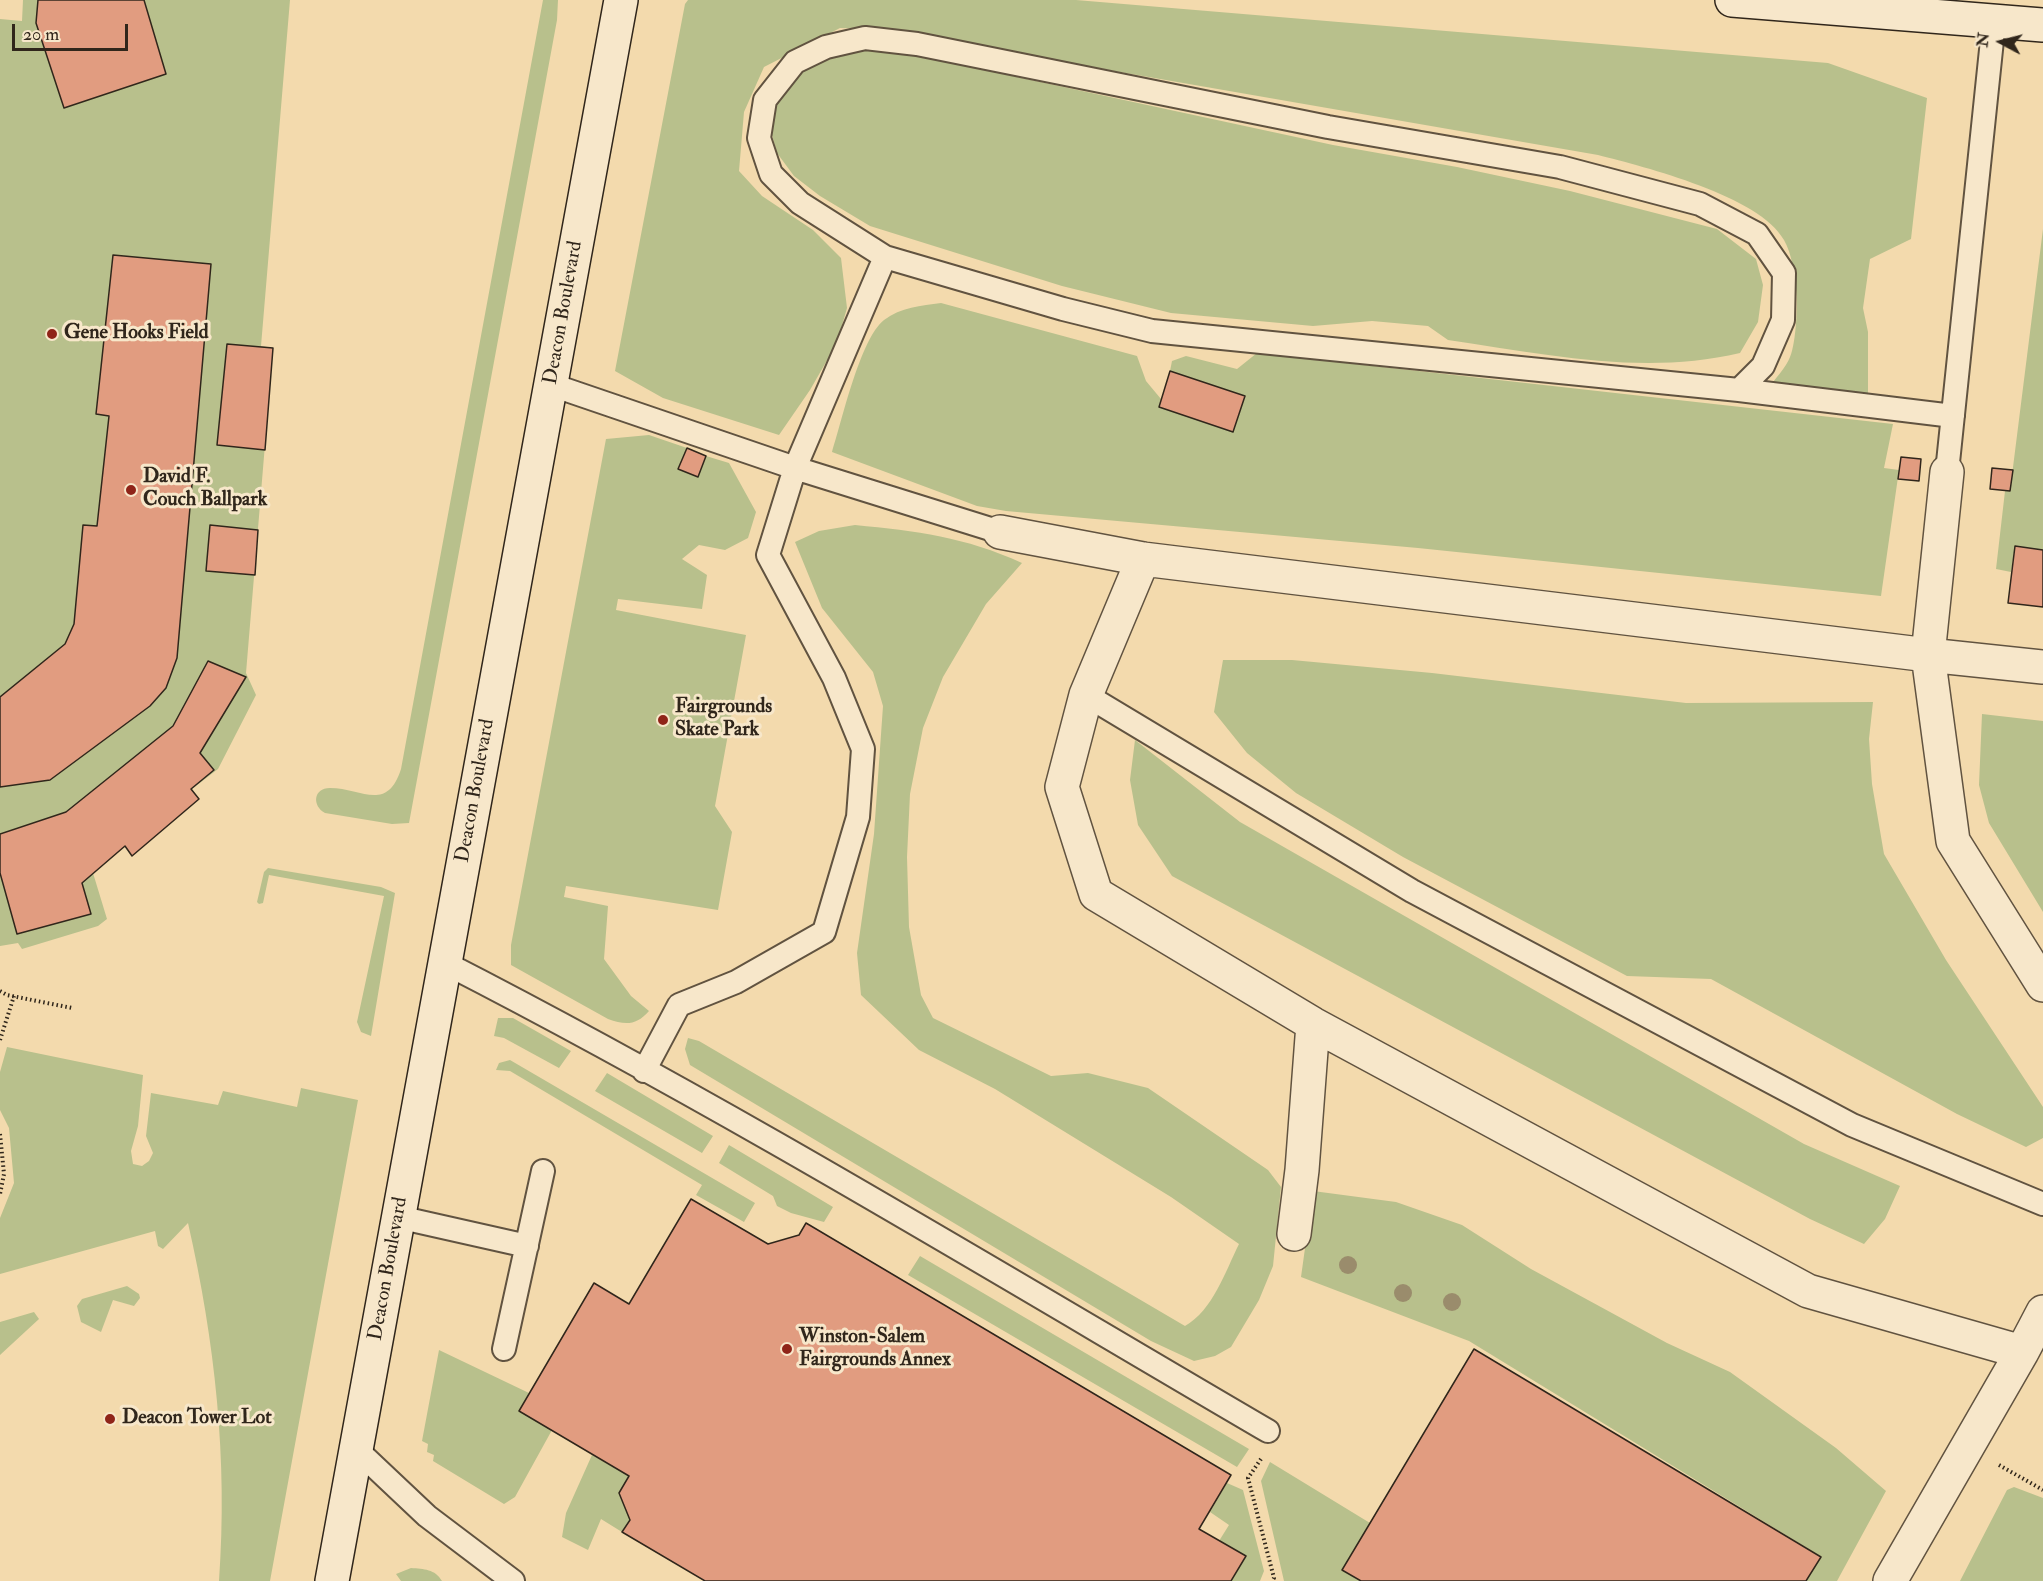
<!DOCTYPE html>
<html>
<head>
<meta charset="utf-8">
<style>
	body { margin:0 }
	#map { position:relative; width:2043px; height:1581px; overflow:hidden; background:#f3daad; font-family:"IM FELL Double Pica",serif }
	canvas { display:block }
	.north { position:absolute; left:1971px; top:12px; width:60px; height:60px; -webkit-text-stroke:4px #f7e7ca; paint-order:stroke; rotate:277deg; font-size:16px; font-weight:700; line-height:24px; text-align:center; color:#30261b }
	.north::after { content:''; display:block; margin:auto; width:21px; height:27px; background:#30261b; clip-path:polygon(50% 0,100% 100%,50% 72%,0 100%) }
	.scale { position:absolute; left:12px; top:24px; width:116px; height:27px; box-sizing:border-box; border:3px solid #30261b; border-top:0; padding-left:8px; font-size:18px; line-height:21px; white-space:nowrap; color:#30261b; -webkit-text-stroke:4px #f7e7ca; paint-order:stroke }
</style>
</head>
<body>
<div id="map">
<canvas width="2043" height="1581"></canvas>
<div class="north">N</div>
<div class="scale">20 m</div>
</div>
<script>
const g = document.querySelector('canvas').getContext('2d');
g.lineJoin = 'round';
function fill(path, color) { g.fillStyle = color; g.fill(path, 'evenodd'); }
function trace(path, color, width, dash) { g.strokeStyle = color; g.lineWidth = width; g.lineCap = dash ? 'butt' : 'round'; g.setLineDash(dash || []); g.stroke(path); }
function label(font, color, halo, rows, align = 'center') {
  g.font = font + ' "IM FELL Double Pica",serif'; g.lineWidth = 6; g.setLineDash([]); g.textBaseline = 'middle'; g.strokeStyle = halo; g.fillStyle = color; for (const [text, x, y, turn = 0] of rows) {
    g.save(); g.translate(x, y); g.rotate((+turn || 0) * Math.PI / 180); g.textAlign = isNaN(turn) ? turn : align; if (halo) g.strokeText(text, 0, 0); g.fillText(text, 0, 0); g.restore();
  }
}
const green = new Path2D(`
	M 23,0 L 290,0 L 261,346 L 273,348 L 246,673 L 256,695 L 218,769 L 192,789 L 199,799 L 132,856 L 125,846 L 93,873 L 107,919 L 98,926 L 22,949 L 18,943 L 0,946 L 0,19 L 22,21 Z
	M 543,0 L 558,0 L 557,20 L 409,823 L 392,824 L 325,813 C 312,806 313,788 330,788 C 361,788 387,813 401,769 Z
	M 688,0 L 1076,0 L 1828,63 L 1927,98 L 1911,239 L 1870,259 L 1863,308 L 1868,332 L 1868,401 L 1769,388 C 1775,378 1786,368 1790,357 C 1796,342 1798,305 1796,289 C 1794,272 1792,254 1784,240 C 1760,196 1645,167 1598,155 L 1114,71 L 902,30 L 840,28 L 764,67 L 744,112 L 739,171 L 762,196 L 813,230 L 841,258 L 847,308 L 837,343 L 810,390 L 779,435 L 663,398 L 615,371 L 685,4 Z
	M 869,49 L 915,55 L 1333,145 L 1457,167 L 1570,191 L 1717,229 L 1756,259 L 1763,285 L 1758,322 L 1740,353 C 1643,376 1545,354 1448,340 L 1428,326 L 1372,321 L 1313,326 L 1171,313 L 1062,286 L 870,226 L 820,196 L 794,176 L 777,153 L 770,128 L 773,110 L 802,68 L 832,55 Z
	M 2043,229 L 2043,550 L 2015,546 L 2011,572 L 1996,569 L 2005,491 L 2010,491 Z
	M 941,303 L 1137,356 L 1146,381 L 1161,399 L 1159,407 L 1233,432 L 1245,396 L 1170,371 L 1172,361 L 1186,356 L 1237,369 L 1257,353 L 1893,424 L 1884,468 L 1899,470 L 1881,596 L 1418,548 L 1006,511 L 977,506 L 832,452 C 842,421 860,339 884,320 C 901,307 921,306 941,303 Z
	M 649,435 L 687,448 L 678,469 L 698,476 L 706,456 L 729,463 L 756,512 L 748,538 L 725,550 L 699,545 L 682,559 L 707,575 L 702,609 L 618,599 L 616,610 L 746,635 L 715,806 L 732,832 L 718,910 L 566,886 L 564,897 L 608,906 L 604,959 L 631,996 L 649,1011 C 636,1026 625,1025 608,1019 L 511,965 L 511,945 L 606,439 Z
	M 855,525 C 917,531 965,537 1022,563 L 986,604 L 943,677 L 923,728 L 910,794 L 907,857 L 909,927 L 921,995 L 933,1018 L 1051,1076 L 1088,1073 L 1148,1088 L 1268,1170 L 1281,1187 L 1273,1266 L 1259,1300 L 1231,1347 L 1215,1356 L 1194,1361 L 1151,1341 L 690,1065 L 685,1049 L 688,1038 L 699,1041 L 1185,1326 C 1213,1310 1225,1272 1239,1244 L 1171,1197 L 995,1089 L 919,1050 L 861,995 L 857,953 L 874,834 L 883,706 L 873,672 L 822,608 L 795,542 L 819,531 Z
	M 1223,660 L 1292,660 L 1432,673 L 1686,703 L 1873,702 L 1869,739 L 1872,784 L 1884,854 L 1946,960 L 2043,1107 L 2043,1138 L 2026,1147 L 1957,1114 L 1711,979 L 1627,976 L 1403,857 L 1296,793 L 1247,753 L 1214,712 Z
	M 1982,714 L 2043,721 L 2043,912 L 1989,823 L 1979,785 Z
	M 1135,740 L 1240,822 L 1804,1144 L 1900,1186 L 1885,1219 L 1864,1244 L 1810,1219 L 1172,876 L 1138,825 L 1130,780 Z
	M 268,868 L 381,887 L 395,893 L 371,1036 L 361,1032 L 357,1022 L 384,896 L 269,875 L 263,903 L 259,904 L 257,902 L 264,872 Z
	M 498,1018 L 513,1018 L 571,1051 L 559,1068 L 504,1038 L 494,1036 Z
	M 7,1047 L 143,1075 L 138,1126 L 131,1151 L 133,1164 L 142,1166 L 149,1161 L 153,1153 L 146,1136 L 151,1093 L 218,1105 L 223,1091 L 297,1107 L 301,1088 L 358,1100 L 270,1581 L 219,1581 C 228,1459 215,1342 188,1223 L 163,1249 L 158,1246 L 155,1231 L 0,1274 L 0,1218 L 14,1183 L 9,1128 L 0,1110 L 0,1072 Z
	M 510,1060 L 755,1203 L 744,1222 L 696,1195 L 702,1185 L 510,1071 L 496,1070 L 499,1063 Z
	M 607,1073 L 713,1136 L 702,1153 L 595,1091 Z
	M 729,1145 L 833,1207 L 824,1222 L 791,1213 L 777,1206 L 773,1196 L 719,1163 Z
	M 1313,1191 L 1396,1202 L 1462,1225 L 1531,1269 L 1667,1343 L 1730,1372 L 1836,1448 L 1886,1491 L 1837,1581 L 1806,1581 L 1820,1556 L 1469,1341 L 1301,1277 Z
	M 920,1256 L 1249,1449 L 1237,1467 L 908,1275 Z
	M 127,1286 L 139,1294 L 140,1298 L 134,1306 L 113,1300 L 101,1332 L 81,1322 L 77,1306 L 82,1299 Z
	M 34,1312 L 39,1319 L 0,1355 L 0,1322 Z
	M 439,1350 L 529,1393 L 519,1411 L 552,1430 L 515,1497 L 504,1504 L 433,1461 L 434,1455 L 427,1452 L 428,1444 L 422,1441 Z
	M 592,1455 L 629,1476 L 630,1520 L 622,1532 L 601,1519 L 588,1550 L 562,1537 L 566,1513 Z
	M 1270,1462 L 1370,1523 L 1361,1581 L 1284,1581 L 1261,1481 Z
	M 1227,1483 L 1243,1490 L 1264,1571 L 1260,1581 L 1231,1581 L 1246,1556 L 1219,1541 L 1229,1525 L 1210,1512 Z
	M 2014,1487 L 2043,1498 L 2043,1581 L 1960,1581 L 2007,1490 Z
	M 411,1568 C 424,1569 435,1569 442,1581 L 401,1581 L 396,1574 Z`);
const building = new Path2D(`
	M 38,0 L 144,0 L 166,74 L 64,108 L 36,23 Z
	M 113,255 L 211,264 L 177,658 L 166,688 L 150,706 L 50,780 L 0,787 L 0,697 L 65,644 L 74,624 L 83,525 L 97,526 L 109,416 L 96,414 Z
	M 227,344 L 273,348 L 265,450 L 217,445 Z
	M 1170,371 L 1245,396 L 1233,432 L 1159,407 Z
	M 687,448 L 706,456 L 698,477 L 678,469 Z
	M 1901,457 L 1921,459 L 1919,481 L 1898,479 Z
	M 1992,468 L 2013,470 L 2010,491 L 1990,489 Z
	M 210,525 L 258,530 L 255,575 L 206,571 Z
	M 2015,546 L 2043,550 L 2043,607 L 2008,603 Z
	M 208,661 L 246,677 L 200,753 L 214,770 L 191,789 L 199,799 L 132,856 L 125,846 L 82,883 L 91,914 L 17,934 L 0,873 L 0,834 L 66,812 L 173,726 Z
	M 691,1199 L 768,1244 L 799,1235 L 806,1223 L 1231,1475 L 1199,1529 L 1246,1556 L 1231,1581 L 705,1581 L 622,1532 L 630,1520 L 619,1493 L 629,1476 L 519,1411 L 594,1283 L 629,1304 Z
	M 1474,1349 L 1821,1557 L 1806,1581 L 1361,1581 L 1342,1570 Z`);
const path = new Path2D(`
	M 0,991 L 7,995 L 72,1008
	M 0,1040 L 14,996
	M 0,1134 L 4,1174 L 0,1194
	M 1261,1459 L 1248,1478 L 1274,1578 L 1272,1581
	M 1999,1465 L 2043,1490`);
const lane = new Path2D(`
	M 865,38 L 917,44 L 1328,127 L 1560,167 L 1700,204 L 1757,234 L 1784,273 L 1783,320 L 1763,366 L 1739,390 L 1152,331 L 1063,309 L 885,257 L 800,203 L 771,174 L 759,138 L 765,100 L 795,62 L 826,47 Z
	M 552,385 L 795,468 L 1000,532
	M 1739,390 L 1953,416
	M 1947,472 L 1994,21
	M 1086,695 L 1412,891 L 1852,1125 L 2043,1204
	M 445,963 C 726,1107 996,1272 1268,1431
	M 644,1071 L 679,1005 L 736,982 L 824,932 L 858,817 L 863,749 L 834,678 L 768,555 L 795,468 L 885,257
	M 398,1217 L 527,1246
	M 504,1349 L 543,1171
	M 356,1449 L 427,1516 L 513,1581`);
const street = new Path2D(`
	M 1947,472 L 1928,655 L 2043,667
	M 1000,532 L 1143,559 L 1928,655 L 1953,841 L 2043,985
	M 1143,559 L 1086,695 L 1062,787 L 1096,894 L 1313,1024 L 1808,1291 L 2022,1352 L 2043,1312
	M 1294,1234 L 1302,1170 L 1313,1024
	M 1890,1581 L 2022,1352`);
const secondary = new Path2D(`
	M 1732,0 L 2043,25
	M 332,1581 L 621,0`);
const trees = [
	[1348,1265],
	[1403,1293],
	[1452,1302]
];
const markers = [
	[52,334,6,"#8f2418"],
	[131,490,6,"#8f2418"],
	[663,720,6,"#8f2418"],
	[787,1349,6,"#8f2418"],
	[110,1419,6,"#8f2418"]
];
const streetNames = [
	["Deacon Boulevard",564,313,-80],
	["Deacon Boulevard",476,791,-80],
	["Deacon Boulevard",389,1269,-80]
];
const poiNames = [
	["Gene Hooks Field",64,334],
	["David F.",143,478],
	["Couch Ballpark",143,501],
	["Fairgrounds",675,708],
	["Skate Park",675,731],
	["Winston-Salem",799,1338],
	["Fairgrounds Annex",799,1361],
	["Deacon Tower Lot",122,1419]
];
fill(green, '#b8c08c');
fill(building, '#e19c80');
trace(building, '#30261b', 1.5);
trace(lane, '#615340', 26);
trace(street, '#615340', 36);
trace(secondary, '#30261b', 36);
trace(path, '#30261b', 4, [1.5, 3]);
trace(lane, '#f7e7ca', 22);
trace(street, '#f7e7ca', 33);
trace(secondary, '#f7e7ca', 33);
g.fillStyle = '#9a8c6c';
for (const [x, y] of trees) { g.beginPath(); g.arc(x, y, 9, 0, 2 * Math.PI); g.fill(); }
for (const [x, y, r, color] of markers) { const dot = new Path2D(); dot.arc(x, y, r, 0, 2 * Math.PI); g.fillStyle = color; g.fill(dot); trace(dot, '#f7e7ca', 2); }
label('20px', '#30261b', '#f7e7ca', streetNames);
label('bold 20px', '#30261b', '#f7e7ca', poiNames, 'left');
</script>
</body>
</html>
